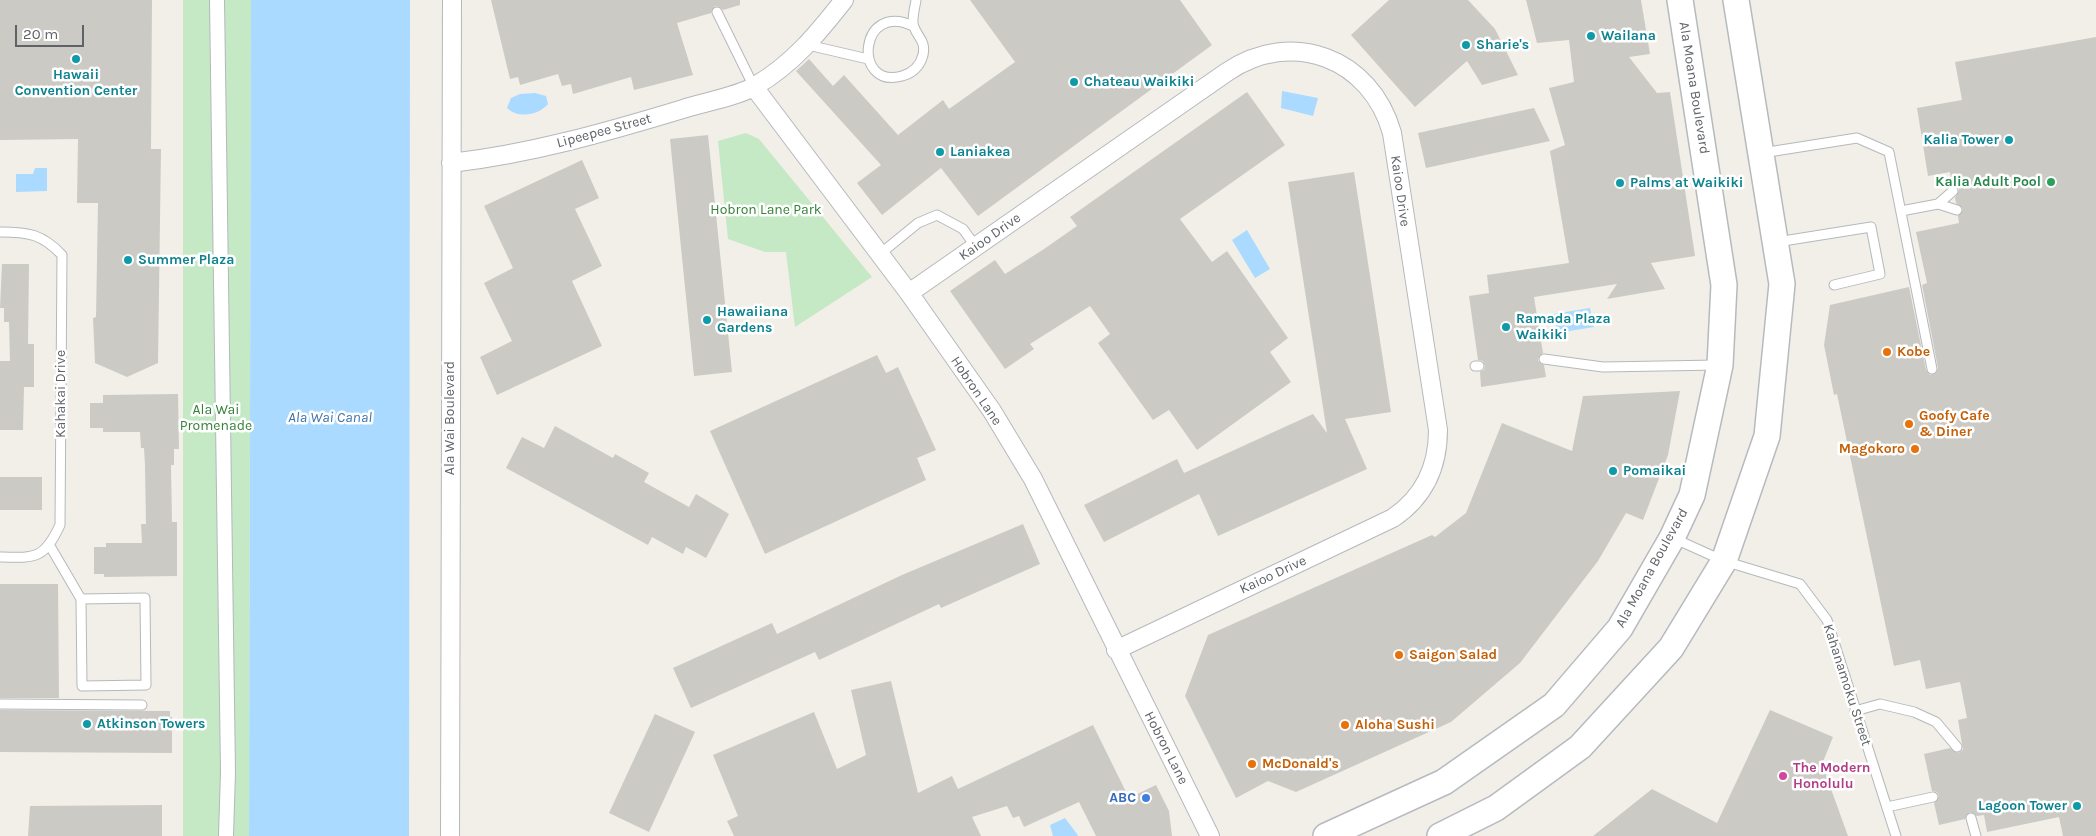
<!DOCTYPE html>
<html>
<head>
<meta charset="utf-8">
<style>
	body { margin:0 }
	#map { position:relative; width:2096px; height:836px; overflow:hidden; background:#f1efe8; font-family:Karla,sans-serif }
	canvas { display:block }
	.scale { position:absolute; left:15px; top:25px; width:69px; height:22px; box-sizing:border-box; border:2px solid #5f6368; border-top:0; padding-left:6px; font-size:15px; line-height:18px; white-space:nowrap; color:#5f6368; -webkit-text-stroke:4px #fff; paint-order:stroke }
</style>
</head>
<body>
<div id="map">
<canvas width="2096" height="836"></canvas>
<div class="scale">20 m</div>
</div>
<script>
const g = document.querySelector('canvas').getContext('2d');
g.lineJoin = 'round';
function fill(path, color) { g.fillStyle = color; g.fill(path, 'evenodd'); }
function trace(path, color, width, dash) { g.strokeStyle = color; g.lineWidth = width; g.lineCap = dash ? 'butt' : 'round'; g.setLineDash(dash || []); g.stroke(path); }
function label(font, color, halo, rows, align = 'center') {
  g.font = font + ' Karla,sans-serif'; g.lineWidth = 5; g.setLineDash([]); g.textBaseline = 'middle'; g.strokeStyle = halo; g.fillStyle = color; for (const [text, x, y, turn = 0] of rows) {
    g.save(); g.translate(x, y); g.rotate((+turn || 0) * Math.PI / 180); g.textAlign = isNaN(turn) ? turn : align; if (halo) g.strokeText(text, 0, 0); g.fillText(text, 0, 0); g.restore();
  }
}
const green = new Path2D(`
	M 183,0 L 251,0 L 249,836 L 183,836 Z
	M 746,133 L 759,139 L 872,277 L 795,327 L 786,252 L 765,252 L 728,239 L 718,141 Z`);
const water = new Path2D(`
	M 251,0 L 410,0 L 409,836 L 249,836 Z
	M 1282,91 L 1318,98 L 1313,116 L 1281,108 Z
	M 535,93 L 546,96 L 548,104 C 539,115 518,119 507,108 L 511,98 L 520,94 Z
	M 35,168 L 47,168 L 47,191 L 16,192 L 16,174 L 33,174 Z
	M 1247,230 L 1270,269 L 1255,278 L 1232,240 Z
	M 1590,308 L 1594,327 L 1557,333 L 1554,314 Z
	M 1065,818 L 1077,834 L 1078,836 L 1053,836 L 1050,825 Z`);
const building = new Path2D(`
	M 0,0 L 152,0 L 151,149 L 161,149 L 158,363 L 127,377 L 95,363 L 93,318 L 96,317 L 98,203 L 77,203 L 78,139 L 0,140 Z
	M 491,0 L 740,0 L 740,5 L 723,10 L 720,7 L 715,6 L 711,13 L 677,23 L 693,75 L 634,90 L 631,77 L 573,94 L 571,84 L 562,86 L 558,74 L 520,85 L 518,77 L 510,79 Z
	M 970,0 L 1180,0 L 1212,45 L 978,216 L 941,168 L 882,215 L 857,183 L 881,165 L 796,71 L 809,59 L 833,86 L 844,75 L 898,135 L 943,100 L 949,109 L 1015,62 Z
	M 1389,0 L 1468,0 L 1495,29 L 1518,75 L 1482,85 L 1467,61 L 1415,107 L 1351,35 Z
	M 1526,0 L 1641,0 L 1650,54 L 1629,57 L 1657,93 L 1670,92 L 1695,256 L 1651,263 L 1665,289 L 1607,299 L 1617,284 L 1534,297 L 1543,353 L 1539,356 L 1538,361 L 1544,365 L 1546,377 L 1481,387 L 1480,372 L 1484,370 L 1485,366 L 1483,361 L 1478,360 L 1469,296 L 1489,293 L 1487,275 L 1569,263 L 1550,151 L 1565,145 L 1549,88 L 1574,82 L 1569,40 L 1537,43 Z
	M 2096,37 L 2096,836 L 2063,836 L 2059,817 L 1987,832 L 1984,815 L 1977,816 L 1970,812 L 1965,819 L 1939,825 L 1934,803 L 1939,796 L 1937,792 L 1932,791 L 1924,754 L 1950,748 L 1958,753 L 1963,750 L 1958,720 L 1967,718 L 1960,682 L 1926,689 L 1920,660 L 1894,666 L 1837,394 L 1834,395 L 1824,345 L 1830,305 L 1909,287 L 1926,370 L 1930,375 L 1936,373 L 1938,368 L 1922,285 L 1927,283 L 1916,232 L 1959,223 L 1958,216 L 1963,209 L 1956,203 L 1955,198 L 1959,190 L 1957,187 L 1952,185 L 1950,172 L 1928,176 L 1917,108 L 1962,100 L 1955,62 Z
	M 1247,92 L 1285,145 L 1180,219 L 1212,262 L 1227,251 L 1288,338 L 1270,352 L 1291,382 L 1197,450 L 1169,410 L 1153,420 L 1098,343 L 1110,334 L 1090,306 L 1030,344 L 1034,349 L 1005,369 L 950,291 L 995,260 L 1005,274 L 1044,249 L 1077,226 L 1070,217 Z
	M 1534,108 L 1550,141 L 1426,168 L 1418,133 Z
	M 708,135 L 732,372 L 694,376 L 670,139 Z
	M 582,160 L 599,198 L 575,209 L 602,266 L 572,281 L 602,346 L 497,395 L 480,357 L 512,341 L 484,283 L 513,268 L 484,206 Z
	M 1354,172 L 1391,412 L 1345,419 L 1367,469 L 1218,536 L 1199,494 L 1104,542 L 1084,505 L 1177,459 L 1184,473 L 1313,414 L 1327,433 L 1288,182 Z
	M 2,264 L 29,264 L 28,344 L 34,344 L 34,387 L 24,387 L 23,430 L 0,430 L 0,361 L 10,361 L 9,322 L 4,322 L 4,308 L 0,308 Z
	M 877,355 L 886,373 L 898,367 L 936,450 L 917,458 L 926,480 L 765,554 L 710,431 Z
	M 1680,391 L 1668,455 L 1643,520 L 1626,513 L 1598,561 L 1520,663 L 1451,722 L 1296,792 L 1268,781 L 1236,798 L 1185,696 L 1208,635 L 1432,535 L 1435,537 L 1466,513 L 1502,423 L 1572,451 L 1583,396 Z
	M 178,394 L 179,449 L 174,449 L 174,465 L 171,465 L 172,522 L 177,522 L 177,576 L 104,577 L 104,574 L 94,574 L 94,547 L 106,547 L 106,543 L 142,543 L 141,524 L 146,524 L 145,465 L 144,448 L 141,448 L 140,432 L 103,432 L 103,428 L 90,428 L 90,403 L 103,403 L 103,395 Z
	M 555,426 L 613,458 L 615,454 L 649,473 L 644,482 L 689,507 L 696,494 L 729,514 L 706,558 L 686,547 L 683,554 L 652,537 L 648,545 L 506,468 L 522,437 L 544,448 Z
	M 0,477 L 42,477 L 42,510 L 0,510 Z
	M 1023,524 L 1040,564 L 941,608 L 939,604 L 819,660 L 815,652 L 691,708 L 673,668 L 772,623 L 777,634 L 902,575 Z
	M 0,584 L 58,584 L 59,698 L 0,698 Z
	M 891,681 L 918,793 L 952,776 L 958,789 L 1093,725 L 1129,798 L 1156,785 L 1169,811 L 1172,836 L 1096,836 L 1079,802 L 1024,827 L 1019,816 L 1013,818 L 1007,806 L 972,817 L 981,836 L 734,836 L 727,821 L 738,816 L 713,755 L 814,712 L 837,769 L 866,755 L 851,690 Z
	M 0,710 L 170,711 L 170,717 L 172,717 L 172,753 L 0,752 Z
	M 1770,710 L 1833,737 L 1822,764 L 1848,836 L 1593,836 L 1652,789 L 1717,823 Z
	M 655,714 L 695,732 L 649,832 L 609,813 Z
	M 162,805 L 162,836 L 28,836 L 30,806 Z`);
const service = new Path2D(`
	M 717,12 L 754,87
	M 913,26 C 859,0 852,90 902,76 C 913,73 920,66 923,55 C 926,41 918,38 914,27 C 911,21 915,7 916,0
	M 808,45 L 868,59
	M 1762,153 L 1857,138 L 1889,152 L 1932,369
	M 1938,204 L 1953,191
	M 1901,211 L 1938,204 L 1957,210
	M 0,232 C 29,232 42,234 62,255 L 60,525 C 44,559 36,558 0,557
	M 1777,242 L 1871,227 L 1880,274 L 1834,285
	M 880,254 L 918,223 L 937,215 L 963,229 L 976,247
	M 1544,359 L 1603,367 L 1718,365
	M 1475,366 L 1479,366
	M 1673,538 L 1724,561 L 1800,584 L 1827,620 L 1896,836
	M 50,546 L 81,599
	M 145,598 L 146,685 L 82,686 L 81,599 Z
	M 0,704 L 142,705
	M 1855,711 L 1880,704 L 1914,712 L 1936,722 L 1957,747
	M 1887,807 L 1933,797
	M 1971,818 L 1976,836`);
const pedestrian = new Path2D(`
	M 217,0 L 228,772 L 226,836`);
const minor = new Path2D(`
	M 754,87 L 909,293 L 992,411 L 1033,479 L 1210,836
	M 451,163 C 530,154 607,132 683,109 C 704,102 736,97 755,86 C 793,64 818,33 844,0
	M 909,293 L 1227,72 C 1292,28 1371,58 1392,133 L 1438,430 C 1438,467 1424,497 1393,518 L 1116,650
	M 450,836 L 452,0`);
const secondary = new Path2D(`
	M 1326,836 L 1444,782 L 1554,705 L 1620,628 L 1672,538 L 1692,495 L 1720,365 L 1724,285 L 1680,0
	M 1440,836 L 1496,808 L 1580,747 L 1671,648 L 1724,561 L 1767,436 L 1782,284 L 1736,0`);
const markers = [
	[1591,36,5,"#0f9aa8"],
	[1466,45,5,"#0f9aa8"],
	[76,59,5,"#0f9aa8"],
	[1074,82,5,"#0f9aa8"],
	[2009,140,5,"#0f9aa8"],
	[940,152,5,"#0f9aa8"],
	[2051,182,5,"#2e9e5b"],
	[1620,183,5,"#0f9aa8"],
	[128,260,5,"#0f9aa8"],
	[707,320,5,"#0f9aa8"],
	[1506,327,5,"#0f9aa8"],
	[1887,352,5,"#e8710a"],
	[1909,424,5,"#e8710a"],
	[1915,449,5,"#e8710a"],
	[1613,471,5,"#0f9aa8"],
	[1399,655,5,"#e8710a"],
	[87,724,5,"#0f9aa8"],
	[1345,725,5,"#e8710a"],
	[1252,764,5,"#e8710a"],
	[1783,776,5,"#d1479c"],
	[1146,798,5,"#3f7fe0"],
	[2077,806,5,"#0f9aa8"]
];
const cultureNames = [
	["Wailana",1601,36],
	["Sharie's",1476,45],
	["Hawaii",76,75,"center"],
	["Convention Center",76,91,"center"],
	["Chateau Waikiki",1084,82],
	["Kalia Tower",1999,140,"right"],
	["Laniakea",950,152],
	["Palms at Waikiki",1630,183],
	["Summer Plaza",138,260],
	["Hawaiiana",717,312],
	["Gardens",717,328],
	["Ramada Plaza",1516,319],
	["Waikiki",1516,335],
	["Pomaikai",1623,471],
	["Atkinson Towers",97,724],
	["Lagoon Tower",2067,806,"right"]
];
const streetNames = [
	["Ala Moana Boulevard",1694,88,81],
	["Lipeepee Street",604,131,-15],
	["Kaioo Drive",1400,191,82],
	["Kaioo Drive",990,237,-35],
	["Hobron Lane",976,391,56],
	["Kahakai Drive",61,394,-90],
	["Ala Wai Boulevard",450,418,-90],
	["Ala Moana Boulevard",1652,568,-61],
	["Kaioo Drive",1273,575,-25],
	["Kahanamoku Street",1847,685,72],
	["Hobron Lane",1166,748,63]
];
const leisureNames = [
	["Kalia Adult Pool",2041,182]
];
const parkNames = [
	["Hobron Lane Park",766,210],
	["Ala Wai",216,410],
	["Promenade",216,426]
];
const foodNames = [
	["Kobe",1897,352],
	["Goofy Cafe",1919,416],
	["& Diner",1919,432],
	["Magokoro",1905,449,"right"],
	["Saigon Salad",1409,655],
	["Aloha Sushi",1355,725],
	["McDonald's",1262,764]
];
const hotelNames = [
	["The Modern",1793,768],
	["Honolulu",1793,784]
];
const shopNames = [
	["ABC",1136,798]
];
const waterNames = [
	["Ala Wai Canal",330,418]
];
fill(green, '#c5e8c5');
fill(water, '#aadaff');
fill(building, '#cccac5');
trace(service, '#b5b8bc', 11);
trace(pedestrian, '#b5b8bc', 16);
trace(minor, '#b5b8bc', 20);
trace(secondary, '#b6babf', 28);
trace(service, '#fff', 9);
trace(pedestrian, '#fff', 14);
trace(minor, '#fff', 18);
trace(secondary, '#fff', 25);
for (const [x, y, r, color] of markers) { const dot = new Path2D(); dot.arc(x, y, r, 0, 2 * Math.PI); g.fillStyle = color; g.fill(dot); trace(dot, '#fff', 2); }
label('bold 14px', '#0d838f', '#fff', cultureNames, 'left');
label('14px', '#5f6368', '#fff', streetNames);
label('bold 14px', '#27864d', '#fff', leisureNames, 'right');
label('14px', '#348238', '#fff', parkNames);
label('bold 14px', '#c56008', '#fff', foodNames, 'left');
label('bold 14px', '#b23c85', '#fff', hotelNames, 'left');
label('bold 14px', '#366cbe', '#fff', shopNames, 'right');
label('italic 15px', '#4174aa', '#fff', waterNames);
</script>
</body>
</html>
